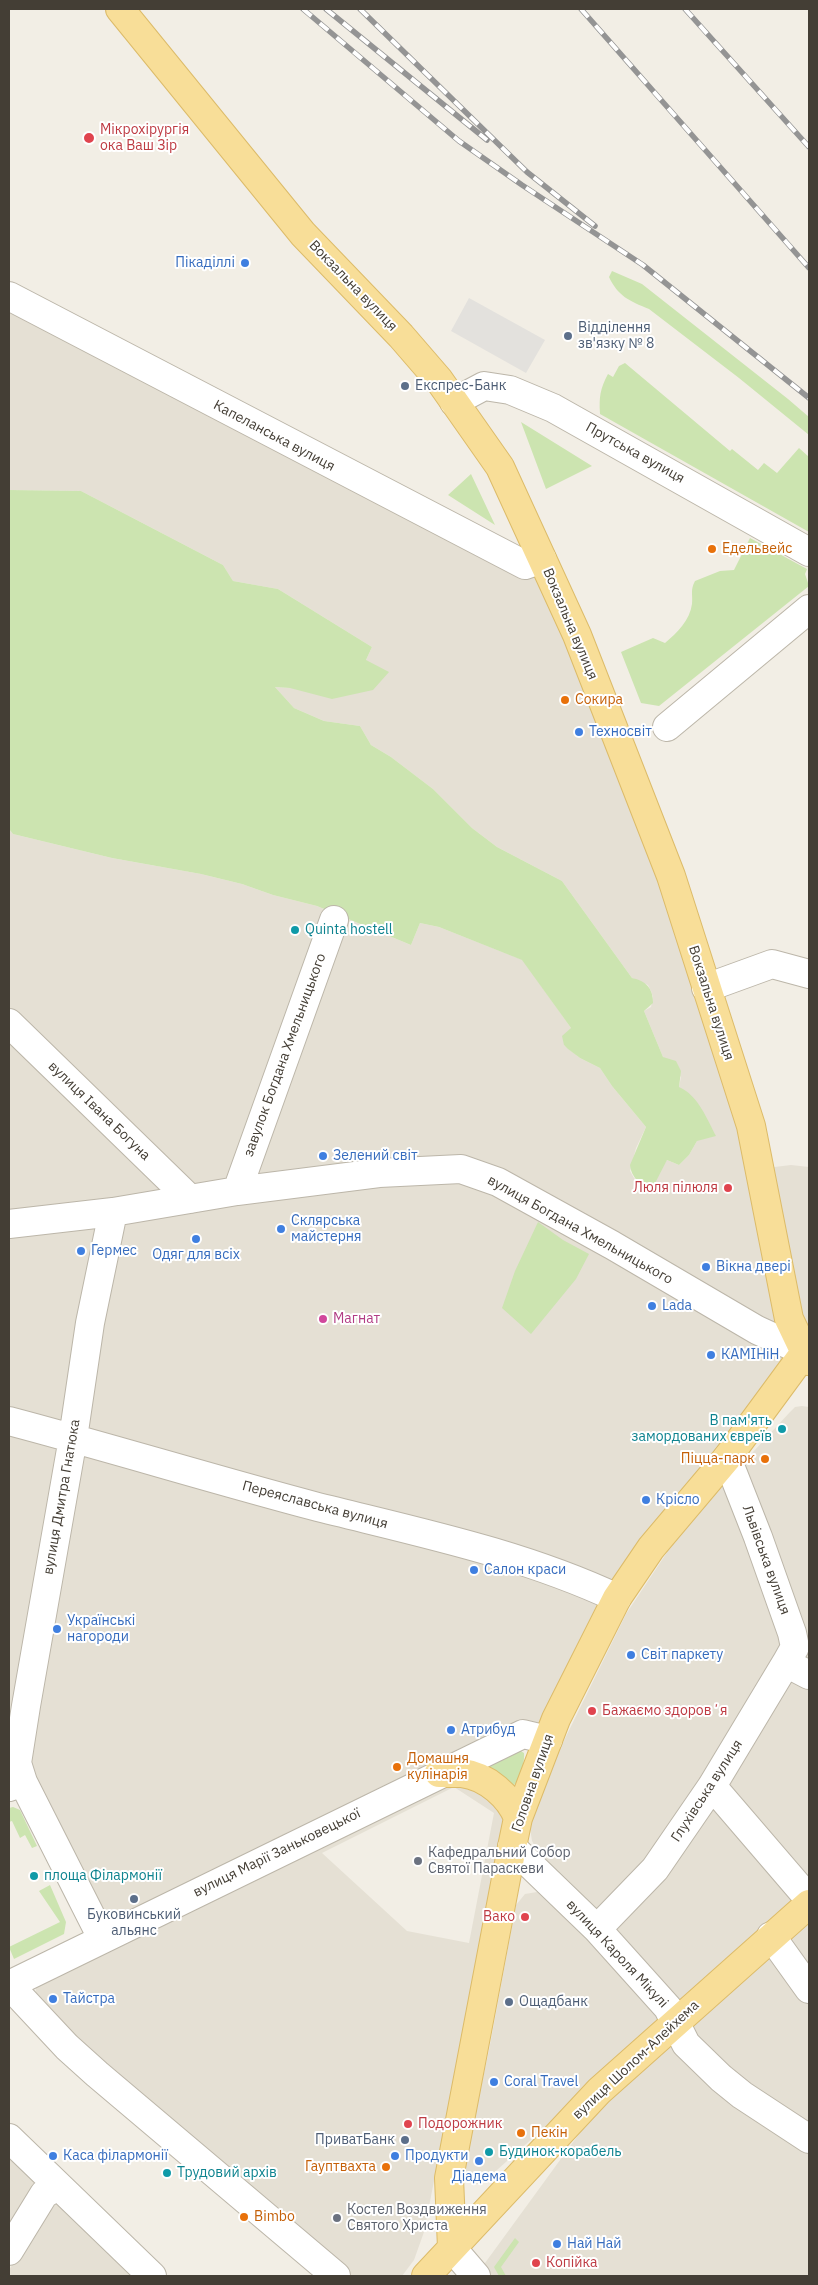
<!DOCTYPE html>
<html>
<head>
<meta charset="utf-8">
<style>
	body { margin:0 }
	#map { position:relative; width:818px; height:2285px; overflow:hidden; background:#f2eee5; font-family:"IBM Plex Sans",sans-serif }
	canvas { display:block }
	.frame { position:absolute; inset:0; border:10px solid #443e35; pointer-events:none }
</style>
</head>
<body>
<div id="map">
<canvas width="818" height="2285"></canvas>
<div class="frame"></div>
</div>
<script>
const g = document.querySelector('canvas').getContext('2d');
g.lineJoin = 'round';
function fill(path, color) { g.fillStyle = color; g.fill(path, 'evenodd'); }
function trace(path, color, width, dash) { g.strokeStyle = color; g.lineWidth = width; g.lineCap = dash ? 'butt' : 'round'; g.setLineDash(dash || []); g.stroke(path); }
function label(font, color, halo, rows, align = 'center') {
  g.font = font + ' "IBM Plex Sans",sans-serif'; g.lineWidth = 4; g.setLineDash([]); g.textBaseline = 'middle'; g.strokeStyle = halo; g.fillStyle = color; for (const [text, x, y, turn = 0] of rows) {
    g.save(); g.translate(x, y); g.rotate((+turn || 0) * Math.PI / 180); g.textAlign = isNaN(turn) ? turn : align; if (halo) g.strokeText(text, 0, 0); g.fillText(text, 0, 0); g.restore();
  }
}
const residential = new Path2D(`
	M 9,307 L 540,562 L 623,758 L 758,1169 L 791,1165 L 809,1167 L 809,1367 L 650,1549 L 555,1718 L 101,1938 L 24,1781 L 114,1213 L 9,1225 L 9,829 L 13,834 L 112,858 L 201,874 L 242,884 L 273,895 L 317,906 L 411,945 L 420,923 L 439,927 L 523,960 L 571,1028 L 564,1045 L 580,1058 L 600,1068 L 612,1086 L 646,1127 L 636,1148 L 630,1171 L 634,1178 L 645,1188 L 667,1160 L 679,1165 L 689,1155 L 697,1141 L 679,1087 L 681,1077 L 663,1057 L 644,1011 L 651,1007 L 653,997 L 651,991 L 648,985 L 632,978 L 562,881 L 497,847 L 472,828 L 433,789 L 391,757 L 371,745 L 360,726 L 324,721 L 294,708 L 275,687 L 290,688 L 366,660 L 372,647 L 278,589 L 233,581 L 223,565 L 81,491 L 9,490 Z
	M 95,1225 L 102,1233 L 64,1426 L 9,1411 L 9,1236 Z
	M 802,1406 L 809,1407 L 809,1887 L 681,2006 L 592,1907 L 543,1861 L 532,1841 L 530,1828 L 553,1763 L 626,1614 L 668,1551 L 720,1488 L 724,1487 L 741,1465 L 790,1412 L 795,1407 Z
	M 9,1429 L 67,1444 L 9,1777 Z
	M 457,1780 L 500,1807 L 505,1818 L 424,2232 L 414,2260 L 402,2276 L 347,2276 L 82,2048 L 35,1999 L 36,1988 L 38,1984 ZM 454,1787 L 494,1813 L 469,1943 L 407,1931 L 322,1853 Z
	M 543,1891 L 664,2014 L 619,2061 L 488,2178 L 479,2184 L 470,2183 L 465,2176 L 464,2166 L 489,2050 L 516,1905 L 525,1894 Z
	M 809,1903 L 809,2276 L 491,2276 L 484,2266 L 485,2263 L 606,2097 L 674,2023 Z
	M 9,2147 L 41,2179 L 9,2236 Z
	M 65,2202 L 144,2276 L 9,2276 L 9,2270 L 50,2205 Z`);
const green = new Path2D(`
	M 612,271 L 642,284 L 788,399 L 809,417 L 809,435 L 739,378 L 649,309 C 629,301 618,296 609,277 Z
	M 625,363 L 730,451 L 732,449 L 758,470 L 764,463 L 777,473 L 799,448 L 809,457 L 809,532 L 600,414 C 599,397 600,389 608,374 L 613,377 L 619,366 Z
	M 521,422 L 592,466 L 546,489 Z
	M 471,474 L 495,525 L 448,495 Z
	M 9,490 L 81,491 L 223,565 L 233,581 L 278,589 L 372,647 L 366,660 L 389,672 L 373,690 L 332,699 L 290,688 L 275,687 L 294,708 L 324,721 L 360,726 L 371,745 L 391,757 L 433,789 L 472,828 L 497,847 L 562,881 L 632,978 C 646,981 653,988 653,1003 L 644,1011 L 663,1057 L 676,1061 L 681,1071 L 679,1087 C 698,1095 707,1119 716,1136 L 697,1141 L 689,1155 L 679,1165 L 667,1160 L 652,1189 C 641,1187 631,1177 630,1165 L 646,1127 L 612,1086 L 600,1068 L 580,1058 L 568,1049 L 564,1045 L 562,1036 L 571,1028 L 522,960 L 439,927 L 420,923 L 411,945 L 317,906 L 273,895 L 242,884 L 201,874 L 112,858 L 13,834 L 9,829 Z
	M 750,538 L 807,569 L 805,574 L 809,586 L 659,706 L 641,703 L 621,652 L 653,638 L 665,643 C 677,633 690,620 692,604 C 693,595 690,590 695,581 L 720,571 L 734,570 Z
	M 538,1222 L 563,1240 L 589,1254 L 576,1279 L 531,1334 L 502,1308 L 515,1271 Z
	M 519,1750 L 524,1753 C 525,1762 520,1781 512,1787 L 486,1766 Z
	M 13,1807 L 20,1810 L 37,1846 L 32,1848 L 25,1835 L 20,1838 L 12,1821 L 9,1822 L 9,1808 Z
	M 50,1885 L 66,1922 L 64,1934 L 14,1959 L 9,1947 L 60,1922 L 39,1891 Z
	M 515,2238 L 519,2242 L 501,2267 L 506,2276 L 499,2276 L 494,2267 Z`);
const parking = new Path2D(`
	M 469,298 L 545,340 L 526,373 L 451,331 Z`);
const minor = new Path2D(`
	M 9,296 L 525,565 L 542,559
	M 454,402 L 484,386 L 510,390 L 553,408 L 809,552
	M 667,727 L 809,609
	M 706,988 L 772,964 L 809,974
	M 9,1023 L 190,1199
	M 237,1191 L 334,920
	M 9,1224 L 113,1212 L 237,1191 L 379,1173 L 461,1169 L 498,1182 L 612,1245 L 757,1330 L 805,1352
	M 9,1421 C 111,1448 212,1479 314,1506 C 417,1532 521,1553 617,1598
	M 727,1458 L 758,1537 L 792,1633 L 795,1647 L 786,1663
	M 23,1782 L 17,1763 L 26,1706 L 73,1438 L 90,1323 L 113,1212
	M 712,1786 L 809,1899
	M 9,1787 L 23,1782 L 102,1938
	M 512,1847 L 597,1929 L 668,2008 L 686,2044 L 721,2078 L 742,2095 L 809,2139
	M 597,1929 L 655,1869 L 712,1786 L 786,1663 L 809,1675
	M 771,1936 L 809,1989
	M 9,1985 L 523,1734 L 548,1740
	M 9,1985 L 67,2047 L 97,2074 L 336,2276
	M 9,2138 L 152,2276
	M 452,2248 L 476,2276
	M 9,2251 L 44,2194 L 58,2186`);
const major = new Path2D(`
	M 120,9 L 303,234 L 401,336 L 439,380 L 500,467 L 577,635 L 671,876 L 751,1126 L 789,1319 L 809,1361
	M 439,1773 C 446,1773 455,1773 462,1773 C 487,1776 510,1797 518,1818
	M 452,2248 L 449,2178 L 512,1847 L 518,1818 L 556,1719 L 617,1598 L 651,1548 L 727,1458 L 805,1352
	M 426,2276 L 599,2091 L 809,1904`);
const rail = new Path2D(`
	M 303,9 L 459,141 L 522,185 L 643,265 L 809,398
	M 326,9 L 487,140
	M 360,9 L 527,172 L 595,226
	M 581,9 L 809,268
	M 685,9 L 809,147`);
const markers = [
	[89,138,6,"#e0444e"],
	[245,263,5,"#3f7fe0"],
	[568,336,5,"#5c6f8a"],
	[405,386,5,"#5c6f8a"],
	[712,549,5,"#e8710a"],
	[565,700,5,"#e8710a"],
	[579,732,5,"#3f7fe0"],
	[295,930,5,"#0f9aa8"],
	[323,1156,5,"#3f7fe0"],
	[728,1188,5,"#e0444e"],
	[281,1229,5,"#3f7fe0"],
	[196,1239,5,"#3f7fe0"],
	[81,1251,5,"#3f7fe0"],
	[706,1267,5,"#3f7fe0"],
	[652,1306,5,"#3f7fe0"],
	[323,1319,5,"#d1479c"],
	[711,1355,5,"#3f7fe0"],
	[782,1429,5,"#0f9aa8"],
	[765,1459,5,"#e8710a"],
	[646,1500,5,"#3f7fe0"],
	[474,1570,5,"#3f7fe0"],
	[57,1629,5,"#3f7fe0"],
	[631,1655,5,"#3f7fe0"],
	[592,1711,5,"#e0444e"],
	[451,1730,5,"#3f7fe0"],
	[397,1767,5,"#e8710a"],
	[418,1861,5,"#6b7280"],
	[34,1876,5,"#0f9aa8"],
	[134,1899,5,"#5c6f8a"],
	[525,1917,5,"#e0444e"],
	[53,1999,5,"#3f7fe0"],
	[509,2002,5,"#5c6f8a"],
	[494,2082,5,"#3f7fe0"],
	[408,2124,5,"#e0444e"],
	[521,2133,5,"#e8710a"],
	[405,2140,5,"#5c6f8a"],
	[489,2152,5,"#0f9aa8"],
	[53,2156,5,"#3f7fe0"],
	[395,2156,5,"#3f7fe0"],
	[479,2161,5,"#3f7fe0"],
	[386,2167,5,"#e8710a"],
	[167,2173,5,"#0f9aa8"],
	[244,2217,5,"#e8710a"],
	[337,2218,5,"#6b7280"],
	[557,2244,5,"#3f7fe0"],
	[536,2263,5,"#e0444e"]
];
const healthNames = [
	["Мікрохірургія",100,130],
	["ока Ваш Зір",100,146],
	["Люля пілюля",718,1188,"right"],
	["Бажаємо здоровʼя",602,1711],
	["Вако",515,1917,"right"],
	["Подорожник",418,2124],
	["Копійка",546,2263]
];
const shopNames = [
	["Пікаділлі",235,263,"right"],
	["Техносвіт",589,732],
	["Зелений світ",333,1156],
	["Склярська",291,1221],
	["майстерня",291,1237],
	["Гермес",91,1251],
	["Одяг для всіх",196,1255,"center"],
	["Вікна двері",716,1267],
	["Lada",662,1306],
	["КАМІНіН",721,1355],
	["Крісло",656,1500],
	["Салон краси",484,1570],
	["Українські",67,1621],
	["нагороди",67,1637],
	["Світ паркету",641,1655],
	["Атрибуд",461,1730],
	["Тайстра",63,1999],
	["Coral Travel",504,2082],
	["Каса філармонії",63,2156],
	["Продукти",405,2156],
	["Діадема",479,2177,"center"],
	["Най Най",567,2244]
];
const streetNames = [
	["Вокзальна вулиця",353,286,46],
	["Капеланська вулиця",274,436,28],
	["Прутська вулиця",635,453,29],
	["Вокзальна вулиця",570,624,67],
	["Вокзальна вулиця",711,1003,72],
	["завулок Богдана Хмельницького",285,1055,-70],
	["вулиця Івана Богуна",99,1111,44],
	["вулиця Богдана Хмельницького",580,1230,29],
	["вулиця Дмитра Гнатюка",62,1497,-80],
	["Переяславська вулиця",315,1505,15],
	["Львівська вулиця",766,1560,70],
	["Головна вулиця",533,1783,-71],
	["Глухівська вулиця",707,1791,-57],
	["вулиця Марії Заньковецької",277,1853,-26],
	["вулиця Кароля Мікулі",617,1954,47],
	["вулиця Шолом-Алейхема",636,2060,-43]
];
const serviceNames = [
	["Відділення",578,328],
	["зв'язку № 8",578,344],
	["Eкспрес-Банк",415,386],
	["Буковинський",134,1915,"center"],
	["альянс",134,1931,"center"],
	["Ощадбанк",519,2002],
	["ПриватБанк",395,2140,"right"]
];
const foodNames = [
	["Едельвейс",722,549],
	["Сокира",575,700],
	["Піцца-парк",755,1459,"right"],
	["Домашня",407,1759],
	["кулінарія",407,1775],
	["Пекін",531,2133],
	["Гауптвахта",376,2167,"right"],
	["Bimbo",254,2217]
];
const cultureNames = [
	["Quinta hostell",305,930],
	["В пам'ять",772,1421,"right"],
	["замордованих євреїв",772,1437,"right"],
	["площа Філармонії",44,1876],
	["Будинок-корабель",499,2152],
	["Трудовий архів",177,2173]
];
const hotelNames = [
	["Магнат",333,1319]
];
const worshipNames = [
	["Кафедральний Собор",428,1853],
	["Святої Параскеви",428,1869],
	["Костел Воздвиження",347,2210],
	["Святого Христа",347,2226]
];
fill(residential, '#e5e0d4');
fill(green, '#cce4b0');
fill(parking, '#e3e1dd');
trace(minor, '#bcb6a9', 30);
trace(major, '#dcbb69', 30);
trace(minor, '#fff', 28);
trace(major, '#f8de98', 28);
trace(rail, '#949494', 5.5);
trace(rail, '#fff', 4, [11]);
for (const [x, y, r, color] of markers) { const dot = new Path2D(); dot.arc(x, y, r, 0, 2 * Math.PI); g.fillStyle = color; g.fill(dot); trace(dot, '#fff', 2); }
label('14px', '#be3a42', '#fff', healthNames, 'left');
label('14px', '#366cbe', '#fff', shopNames, 'left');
label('14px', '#443e35', '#fff', streetNames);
label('14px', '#4e5e75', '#fff', serviceNames, 'left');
label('14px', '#c56008', '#fff', foodNames, 'left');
label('14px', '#0d838f', '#fff', cultureNames, 'left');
label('14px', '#b23c85', '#fff', hotelNames, 'left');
label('14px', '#5b616d', '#fff', worshipNames, 'left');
</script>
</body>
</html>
